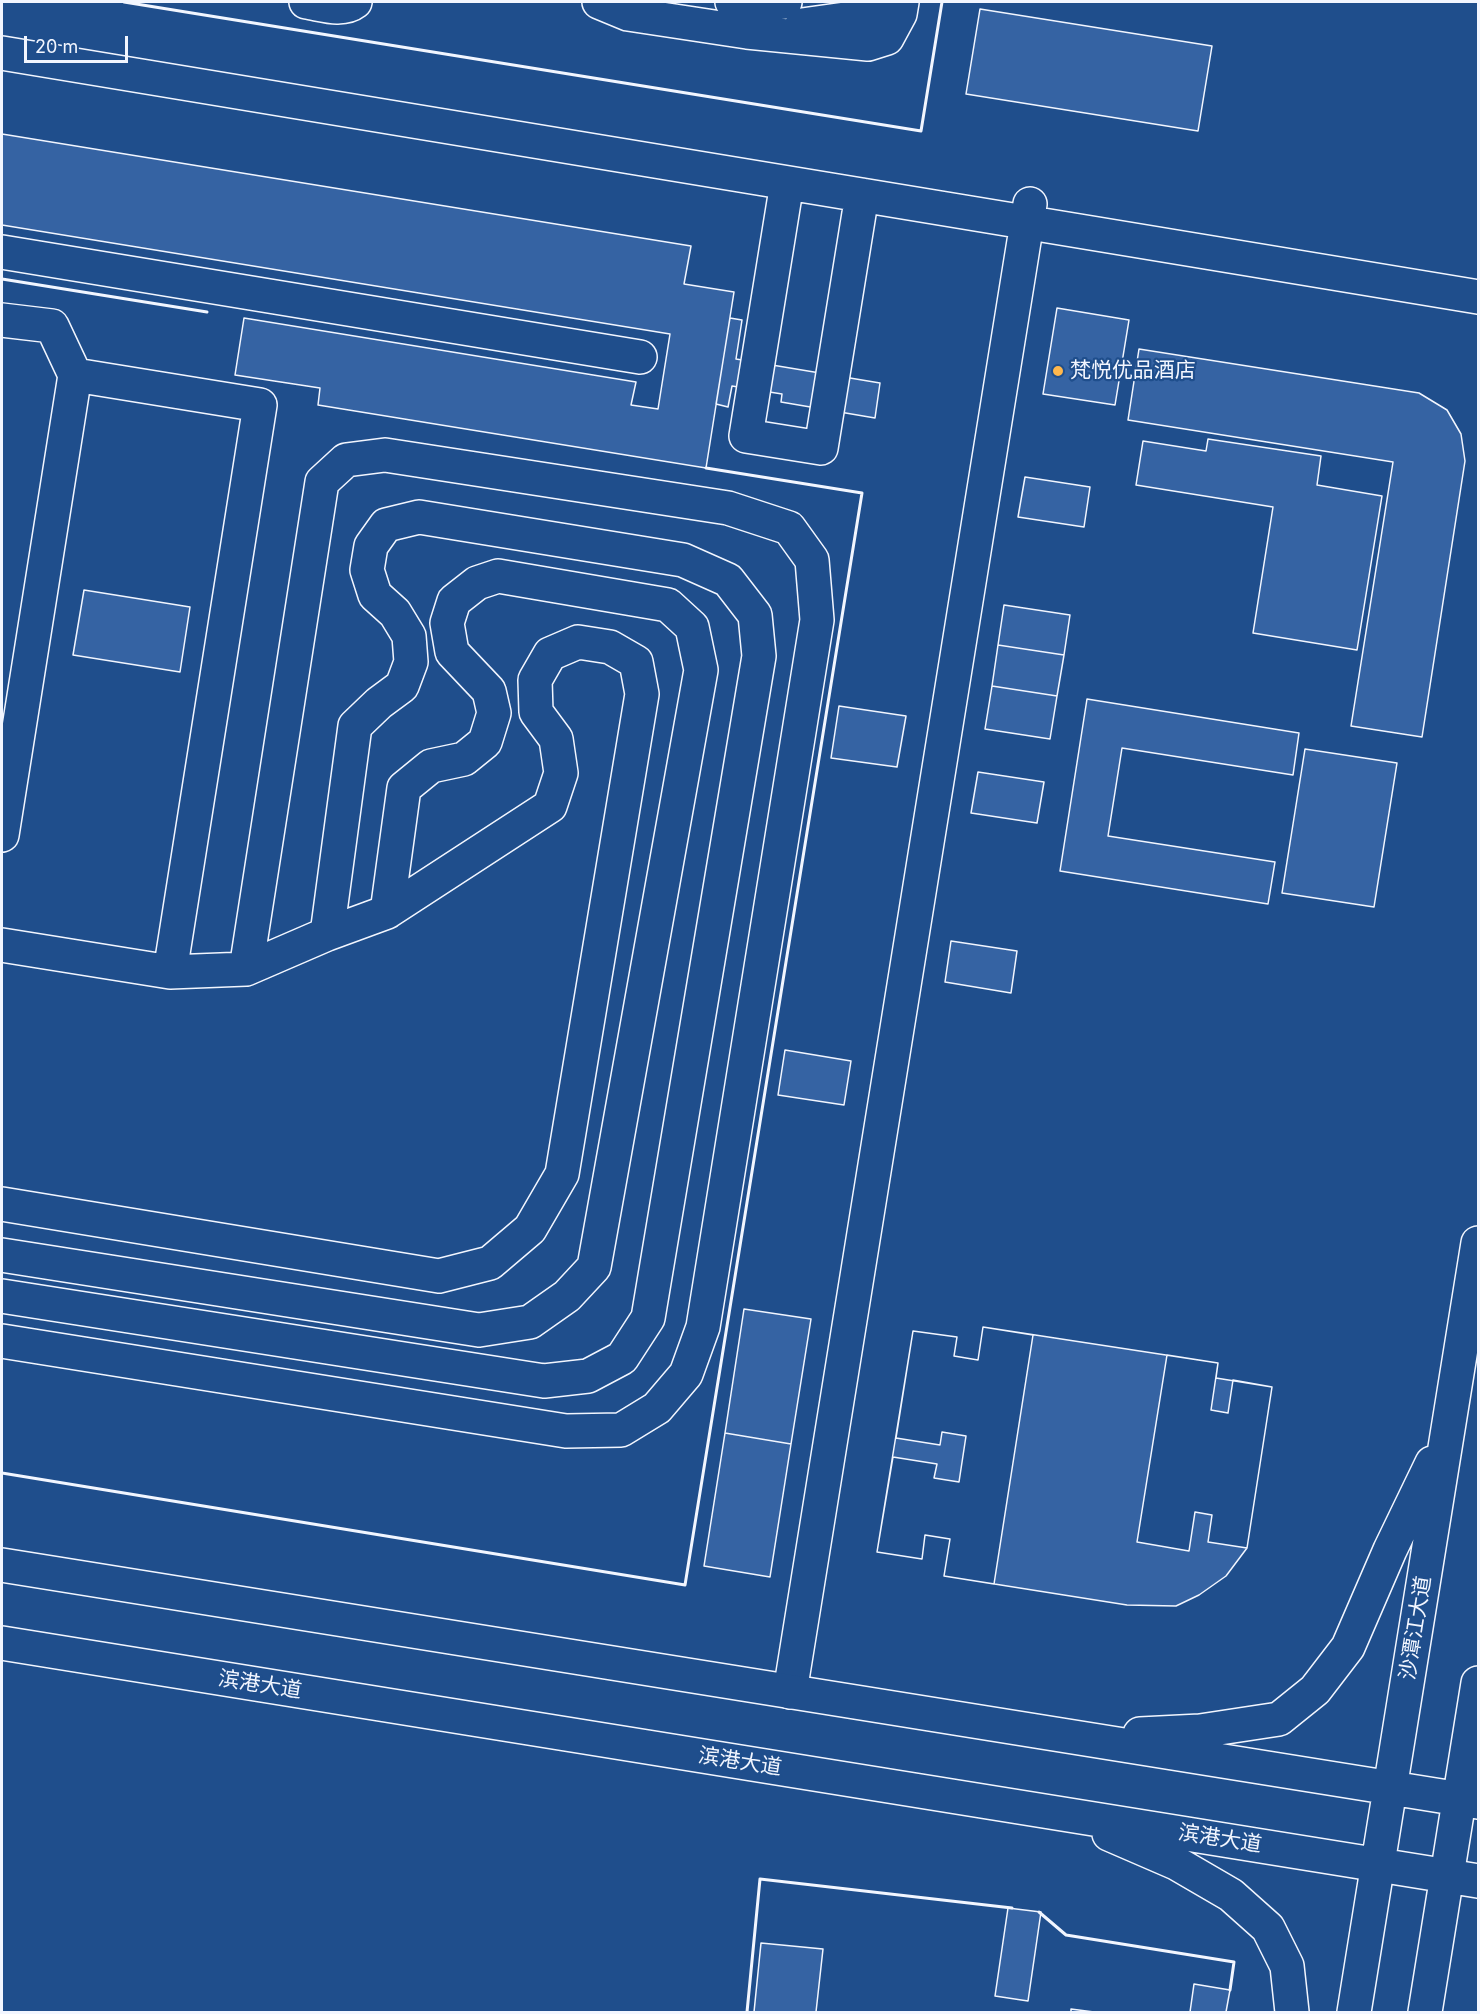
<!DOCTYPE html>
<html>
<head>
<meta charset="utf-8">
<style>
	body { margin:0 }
	#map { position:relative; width:1480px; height:2014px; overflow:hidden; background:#1f4e8c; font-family:Inter,sans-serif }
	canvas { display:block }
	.frame { position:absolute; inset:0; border:3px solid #f2f6ff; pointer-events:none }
	.scale { position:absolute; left:24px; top:36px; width:104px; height:27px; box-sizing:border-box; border:3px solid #f2f6ff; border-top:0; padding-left:8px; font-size:18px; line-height:21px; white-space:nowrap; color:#f2f6ff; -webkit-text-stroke:4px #1f4e8c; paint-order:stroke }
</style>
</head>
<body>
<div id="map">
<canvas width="1480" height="2014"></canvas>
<div class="frame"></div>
<div class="scale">20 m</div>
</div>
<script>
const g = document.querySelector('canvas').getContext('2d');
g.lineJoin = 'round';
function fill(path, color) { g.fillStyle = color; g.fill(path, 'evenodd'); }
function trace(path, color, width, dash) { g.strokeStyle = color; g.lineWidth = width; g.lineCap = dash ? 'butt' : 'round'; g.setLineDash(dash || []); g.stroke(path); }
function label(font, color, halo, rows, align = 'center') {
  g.font = font + ' Inter,"Noto Sans SC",sans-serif'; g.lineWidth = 4.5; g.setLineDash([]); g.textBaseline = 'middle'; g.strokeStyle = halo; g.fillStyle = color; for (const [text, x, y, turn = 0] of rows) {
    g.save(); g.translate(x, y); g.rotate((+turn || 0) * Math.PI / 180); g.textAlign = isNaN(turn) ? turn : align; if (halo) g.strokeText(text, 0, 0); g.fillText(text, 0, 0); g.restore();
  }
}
const building = new Path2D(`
	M 980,9 L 1212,46 L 1198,131 L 966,94 Z
	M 2,134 L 691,246 L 684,284 L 734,292 L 706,468 L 318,405 L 320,388 L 235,375 L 244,318 L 636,382 L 631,405 L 658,409 L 670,334 L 2,225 Z
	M 1057,308 L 1129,320 L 1115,405 L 1043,394 Z
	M 730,318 L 742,320 L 736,359 L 880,383 L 875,418 L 781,402 L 782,394 L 732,386 L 728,407 L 716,404 Z
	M 1139,349 L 1419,393 L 1447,410 L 1461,434 L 1465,461 L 1422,737 L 1351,726 L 1393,462 L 1128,420 Z
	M 1208,439 L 1321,456 L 1317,485 L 1382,496 L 1357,650 L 1253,633 L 1273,507 L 1136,485 L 1143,441 L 1206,451 Z
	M 1025,477 L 1090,487 L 1084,527 L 1018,517 Z
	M 84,590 L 190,607 L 180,672 L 73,655 Z
	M 1004,605 L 1070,615 L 1064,655 L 998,645 Z
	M 998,645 L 1064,655 L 1057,696 L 992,686 Z
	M 992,686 L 1057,696 L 1050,739 L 985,729 Z
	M 1087,699 L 1299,733 L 1293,775 L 1122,748 L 1108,836 L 1275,862 L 1268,904 L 1060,871 Z
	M 839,706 L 906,716 L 897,767 L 831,758 Z
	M 1305,749 L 1397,763 L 1374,907 L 1282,893 Z
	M 978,772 L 1044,782 L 1037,823 L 971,813 Z
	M 951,941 L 1017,951 L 1011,993 L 945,982 Z
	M 785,1050 L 851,1061 L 844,1105 L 778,1095 Z
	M 744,1309 L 811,1319 L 791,1444 L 725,1433 Z
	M 983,1327 L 1218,1363 L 1216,1378 L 1272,1387 L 1247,1548 L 1226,1576 L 1199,1595 L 1176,1606 L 1127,1605 L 944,1576 L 950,1539 L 925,1535 L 922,1559 L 877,1552 L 913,1331 L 957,1337 L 954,1356 L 978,1360 Z
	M 983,1327 L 1033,1335 L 994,1584 L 944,1576 L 950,1539 L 925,1535 L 922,1559 L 877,1552 L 893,1457 L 937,1464 L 934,1478 L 959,1482 L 966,1436 L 942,1432 L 940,1445 L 896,1438 L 913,1331 L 957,1337 L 954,1356 L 978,1360 Z
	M 1167,1355 L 1218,1363 L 1211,1410 L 1228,1413 L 1233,1380 L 1272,1387 L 1247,1548 L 1208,1542 L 1212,1515 L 1195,1512 L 1189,1551 L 1137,1542 Z
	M 725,1433 L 791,1444 L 770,1577 L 704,1566 Z
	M 1008,1908 L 1041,1912 L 1028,2001 L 995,1996 Z
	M 761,1943 L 823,1949 L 816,2012 L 754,2012 Z
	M 1194,1984 L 1230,1990 L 1226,2012 L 1190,2012 Z
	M 1071,2009 L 1094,2012 L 1071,2012 Z`);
const minor = new Path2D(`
	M 306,2 C 321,4 342,12 355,2
	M 599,2 L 628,14 L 747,32 L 868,44 L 887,38 L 900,14 L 902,2
	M 732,2 L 754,5 L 785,2
	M 802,25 L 867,16 L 869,2
	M 2,53 L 1478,297
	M 787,183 L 746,436 L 821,448 L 862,195
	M 2,252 L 640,357
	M 2,320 L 52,326 L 75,375
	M 2,835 L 75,375 L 260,405 L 170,972 L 2,945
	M 2,1204 L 439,1276 L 490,1263 L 530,1229 L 562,1174 L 642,694 L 636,662 L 610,647 L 578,642 L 550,654 L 535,680 L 536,712 L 556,739 L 561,773 L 550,806 L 387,912
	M 2,1255 L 479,1330 L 530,1322 L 567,1296 L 594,1267 L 701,670 L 692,627 L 668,605 L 498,576 L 477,583 L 454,601 L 447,623 L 452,652 L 489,691 L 494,713 L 485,742 L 464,759 L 431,766 L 404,788 L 387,912 L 327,934
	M 2,1296 L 544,1381 L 588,1376 L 622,1358 L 648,1318 L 759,656 L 755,615 L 728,580 L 683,560 L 419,517 L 386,525 L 371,546 L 367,570 L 375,595 L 395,613 L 409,636 L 411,662 L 402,686 L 379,703 L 355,726 L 327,934 L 246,969 L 170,972
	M 2,1341 L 566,1431 L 621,1430 L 657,1408 L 686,1374 L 703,1327 L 817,620 L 812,560 L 789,528 L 728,508 L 385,455 L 346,460 L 322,482 L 246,969
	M 790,1692 L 1030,204`);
const major = new Path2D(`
	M 2,1565 L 1478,1802
	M 2,1643 L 1478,1881
	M 1140,1734 L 1200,1731 L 1279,1719 L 1315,1690 L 1348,1647 L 1390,1550 L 1432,1463
	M 1109,1834 L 1176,1863 L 1231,1895 L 1268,1928 L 1287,1966 L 1292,2012
	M 1354,2012 L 1478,1243
	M 1425,2012 L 1478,1683`);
const wall = new Path2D(`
	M 124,2 L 921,131 L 942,2
	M 2,279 L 207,312
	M 2,1473 L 685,1585 L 862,493 L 706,468
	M 1039,1912 L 1066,1935 L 1234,1962 L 1230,1990
	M 747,2012 L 760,1879 L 1012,1908`);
const markers = [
	[1058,371,6,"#ffb74d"]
];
const poiNames = [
	["梵悦优品酒店",1070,371]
];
const streetNames = [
	["沙潭江大道",1416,1628,-81],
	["滨港大道",260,1685,9],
	["滨港大道",740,1762,9],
	["滨港大道",1220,1839,9]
];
fill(building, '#3563a3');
trace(building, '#f2f6ff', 1.5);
trace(minor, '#f2f6ff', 36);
trace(major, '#f2f6ff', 36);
trace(minor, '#1f4e8c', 33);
trace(major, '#1f4e8c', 33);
trace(wall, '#f2f6ff', 3);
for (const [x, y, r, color] of markers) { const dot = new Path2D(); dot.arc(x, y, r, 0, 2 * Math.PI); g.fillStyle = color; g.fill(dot); trace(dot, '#1f4e8c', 2); }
label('21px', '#f2f6ff', '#1f4e8c', poiNames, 'left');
label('21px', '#f2f6ff', '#1f4e8c', streetNames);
</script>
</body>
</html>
